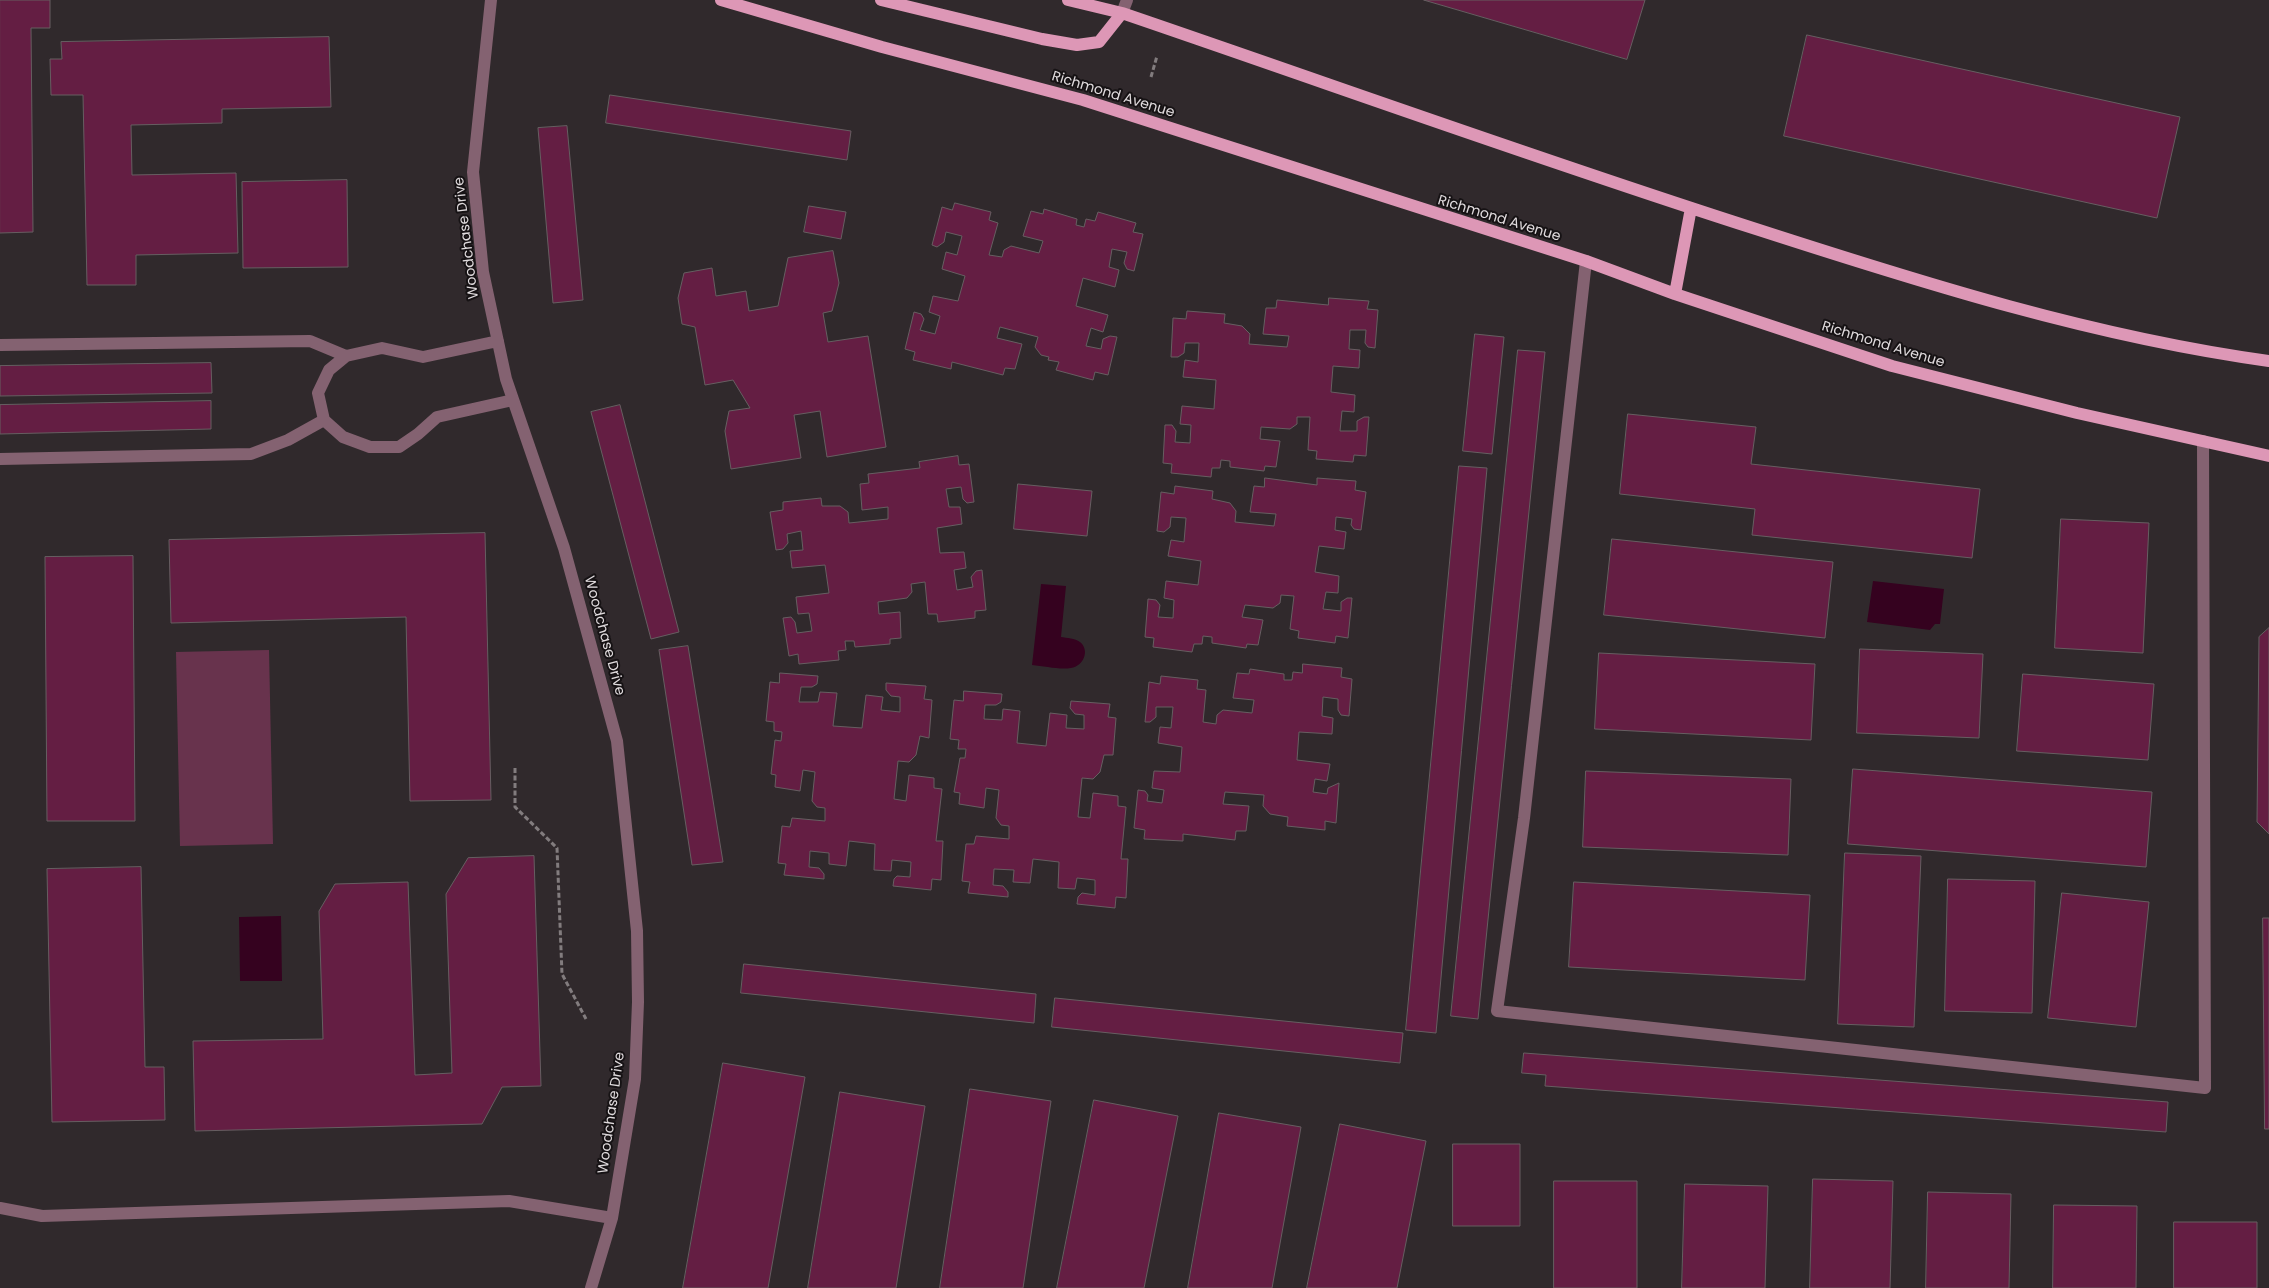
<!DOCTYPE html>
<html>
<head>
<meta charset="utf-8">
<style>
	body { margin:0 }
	canvas { display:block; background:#30292c }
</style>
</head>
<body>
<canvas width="2269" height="1288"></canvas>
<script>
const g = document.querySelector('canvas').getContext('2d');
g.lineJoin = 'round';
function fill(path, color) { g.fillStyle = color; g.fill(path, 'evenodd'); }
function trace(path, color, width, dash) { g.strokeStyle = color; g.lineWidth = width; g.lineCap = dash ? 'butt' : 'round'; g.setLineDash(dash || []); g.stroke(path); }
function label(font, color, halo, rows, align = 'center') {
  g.font = font + ' Poppins,sans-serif'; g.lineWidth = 4; g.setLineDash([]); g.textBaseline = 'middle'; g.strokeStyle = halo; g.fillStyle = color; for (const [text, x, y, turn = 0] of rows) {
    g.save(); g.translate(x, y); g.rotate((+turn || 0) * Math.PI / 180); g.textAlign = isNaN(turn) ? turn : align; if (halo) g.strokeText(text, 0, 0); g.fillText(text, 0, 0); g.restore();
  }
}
const green = new Path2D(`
	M 269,650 L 273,844 L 180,846 L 176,652 Z`);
const water = new Path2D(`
	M 1873,581 L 1944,589 L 1940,624 L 1935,624 L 1930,630 L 1867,622 Z
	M 1041,584 L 1066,586 L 1061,637 C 1067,638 1075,638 1080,642 C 1090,650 1084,666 1071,668 C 1060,670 1044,666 1032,665 Z
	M 281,916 L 282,981 L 240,981 L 239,917 Z`);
const building = new Path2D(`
	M 0,0 L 50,0 L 50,28 L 31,28 L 33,232 L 0,233 Z
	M 1424,0 L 1645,0 L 1627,59 Z
	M 1807,35 L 2180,117 L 2157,218 L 1784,136 Z
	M 329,37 L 331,107 L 222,109 L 222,123 L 131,125 L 132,175 L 236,173 L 238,253 L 136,255 L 136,285 L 87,285 L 83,95 L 51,95 L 50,59 L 62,59 L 61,42 Z
	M 610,95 L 851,131 L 847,160 L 606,123 Z
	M 567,126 L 583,300 L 553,303 L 538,128 Z
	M 347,180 L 348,267 L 243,268 L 242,182 Z
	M 955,203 L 991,212 L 989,220 L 998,223 L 989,255 L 1002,257 L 1004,250 L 1011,246 L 1039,253 L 1043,241 L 1023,236 L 1031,211 L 1043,214 L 1044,209 L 1077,219 L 1076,225 L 1084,227 L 1086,219 L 1095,221 L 1098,212 L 1136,223 L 1133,232 L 1143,234 L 1134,271 L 1127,269 L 1124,263 L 1127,252 L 1112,249 L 1109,267 L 1119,270 L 1115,287 L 1083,278 L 1076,306 L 1108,315 L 1103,332 L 1091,328 L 1086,346 L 1101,349 L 1103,339 L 1110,336 L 1117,337 L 1108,375 L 1095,372 L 1093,380 L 1056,370 L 1059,362 L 1048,360 L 1049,357 L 1041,355 L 1035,347 L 1038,337 L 1000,327 L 997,338 L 1022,344 L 1015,369 L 1005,368 L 1003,375 L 952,362 L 951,369 L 913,360 L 915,352 L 905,349 L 914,312 L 921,314 L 924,319 L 920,330 L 935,334 L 940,316 L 929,312 L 933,296 L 958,301 L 965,276 L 942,269 L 946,252 L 957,255 L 962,236 L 946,232 L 944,242 L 937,247 L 932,245 L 942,207 L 952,210 Z
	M 809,206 L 846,212 L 841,239 L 804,232 Z
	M 833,251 L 839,283 L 832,311 L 823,313 L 828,342 L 868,336 L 886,447 L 827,457 L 820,411 L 794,415 L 801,458 L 731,469 L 725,431 L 729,411 L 750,408 L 733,380 L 705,385 L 695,327 L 682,324 L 678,298 L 684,273 L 712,268 L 716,296 L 746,291 L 749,311 L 778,306 L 788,258 Z
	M 1329,298 L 1369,301 L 1367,309 L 1378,310 L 1375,348 L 1368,347 L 1365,343 L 1366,330 L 1350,330 L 1349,349 L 1360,350 L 1359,368 L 1333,366 L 1331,392 L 1355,395 L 1354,412 L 1342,411 L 1340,431 L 1357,431 L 1357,421 L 1364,417 L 1369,417 L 1366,456 L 1354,455 L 1353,462 L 1316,459 L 1317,451 L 1308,450 L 1310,417 L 1297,417 L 1297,424 L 1290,429 L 1261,427 L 1260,439 L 1280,441 L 1276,467 L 1265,466 L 1264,471 L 1230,467 L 1230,461 L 1221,460 L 1220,468 L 1212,468 L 1211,477 L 1171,473 L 1172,464 L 1163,463 L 1165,425 L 1172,425 L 1176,431 L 1175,442 L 1190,443 L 1191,425 L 1180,424 L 1182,406 L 1214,409 L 1216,380 L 1183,377 L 1185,360 L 1198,362 L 1199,343 L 1185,343 L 1184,353 L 1178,357 L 1171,357 L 1173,318 L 1186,319 L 1187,311 L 1225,314 L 1224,323 L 1242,326 L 1250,334 L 1249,344 L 1287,347 L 1289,336 L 1263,334 L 1266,308 L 1276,308 L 1277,300 L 1328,305 Z
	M 1475,334 L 1504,337 L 1492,454 L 1463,451 Z
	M 1518,350 L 1545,352 L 1478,1019 L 1451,1016 Z
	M 211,363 L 212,393 L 0,396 L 0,366 Z
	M 211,401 L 211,429 L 0,434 L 0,405 Z
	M 620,405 L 679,632 L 651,639 L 591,412 Z
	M 1628,414 L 1756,427 L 1751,464 L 1980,489 L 1972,558 L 1752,535 L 1755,509 L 1620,494 Z
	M 958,456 L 959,465 L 969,464 L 974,502 L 967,503 L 963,499 L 961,487 L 946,489 L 949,507 L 960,507 L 962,524 L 937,528 L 940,553 L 964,552 L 966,568 L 954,570 L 957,590 L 973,587 L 971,577 L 976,571 L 982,570 L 986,610 L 975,611 L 975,618 L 938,622 L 937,614 L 928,614 L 925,582 L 911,584 L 912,592 L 907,598 L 878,602 L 879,614 L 900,612 L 901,638 L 890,639 L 890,644 L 855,647 L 854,641 L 845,641 L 846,650 L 838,651 L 839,660 L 799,664 L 798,654 L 789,656 L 783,618 L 791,617 L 795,622 L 797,633 L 812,631 L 809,613 L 798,614 L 796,597 L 829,593 L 825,565 L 792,568 L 790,551 L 803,550 L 801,531 L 787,534 L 788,543 L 783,549 L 776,550 L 770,512 L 783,510 L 783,502 L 821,498 L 822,506 L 840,506 L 848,512 L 849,523 L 888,519 L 888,507 L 862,510 L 860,484 L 869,483 L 868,474 L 920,468 L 919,462 Z
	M 1459,466 L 1487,468 L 1436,1033 L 1406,1030 Z
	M 1265,478 L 1317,485 L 1317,478 L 1356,481 L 1355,490 L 1366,492 L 1361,530 L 1354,529 L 1351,525 L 1352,519 L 1336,517 L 1335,530 L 1346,532 L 1344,549 L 1319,546 L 1315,572 L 1339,576 L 1338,593 L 1326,592 L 1323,609 L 1341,611 L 1341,602 L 1347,598 L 1352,598 L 1348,638 L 1336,636 L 1335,643 L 1298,638 L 1299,631 L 1290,629 L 1294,596 L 1281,595 L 1280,603 L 1273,608 L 1245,605 L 1242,617 L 1263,620 L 1258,645 L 1247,644 L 1246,648 L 1212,643 L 1212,637 L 1203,636 L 1202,644 L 1194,644 L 1192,652 L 1153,647 L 1154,638 L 1145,637 L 1148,599 L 1156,600 L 1160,605 L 1158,617 L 1173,618 L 1174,600 L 1164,598 L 1166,581 L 1198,585 L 1201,561 L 1168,556 L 1171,540 L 1184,542 L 1186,518 L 1171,517 L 1170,527 L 1164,532 L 1157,531 L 1161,492 L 1174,494 L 1175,486 L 1213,491 L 1212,499 L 1230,503 L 1236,511 L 1235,522 L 1274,526 L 1276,514 L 1250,512 L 1254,486 L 1264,487 Z
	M 1018,484 L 1092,491 L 1087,536 L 1014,529 Z
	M 2061,519 L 2149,523 L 2143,653 L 2055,648 Z
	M 485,533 L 491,800 L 410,801 L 406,617 L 171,623 L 169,540 Z
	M 1612,539 L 1833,562 L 1825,638 L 1604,615 Z
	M 133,556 L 135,821 L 47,821 L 45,557 Z
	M 2269,628 L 2269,834 L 2257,822 L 2259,637 Z
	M 688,646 L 723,862 L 692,865 L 659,650 Z
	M 1860,649 L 1983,654 L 1979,738 L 1857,733 Z
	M 1599,653 L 1815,664 L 1811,740 L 1595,729 Z
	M 1303,664 L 1342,668 L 1341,677 L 1352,679 L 1349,716 L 1341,715 L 1338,710 L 1338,699 L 1323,697 L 1322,716 L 1333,718 L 1332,734 L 1299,732 L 1297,760 L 1330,764 L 1327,781 L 1315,779 L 1313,792 L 1327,794 L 1328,788 L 1339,783 L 1336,823 L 1325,821 L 1325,830 L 1287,826 L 1288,817 L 1270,814 L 1263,806 L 1264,795 L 1225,792 L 1223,804 L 1249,806 L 1246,831 L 1236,831 L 1235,840 L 1183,834 L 1183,841 L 1144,839 L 1145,830 L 1134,828 L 1138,790 L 1145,791 L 1148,795 L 1147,801 L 1162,803 L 1164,790 L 1152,788 L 1154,771 L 1180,772 L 1182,747 L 1158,743 L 1160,727 L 1171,728 L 1173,707 L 1156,707 L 1156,717 L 1150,722 L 1145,722 L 1149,682 L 1160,684 L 1161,676 L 1198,680 L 1197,689 L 1206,690 L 1203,722 L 1216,724 L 1217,715 L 1223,710 L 1252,713 L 1254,700 L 1233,698 L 1237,673 L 1249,674 L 1250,669 L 1284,674 L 1284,680 L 1292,680 L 1293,672 L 1302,673 Z
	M 780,673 L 818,676 L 817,684 L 812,687 L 801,687 L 799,702 L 818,702 L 820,692 L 837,693 L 833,726 L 862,728 L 866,695 L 883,697 L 881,710 L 900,712 L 900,697 L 891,696 L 886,690 L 886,683 L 926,686 L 924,699 L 932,700 L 929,738 L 920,736 L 916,755 L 909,762 L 898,761 L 894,799 L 906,801 L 909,775 L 934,778 L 934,788 L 942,789 L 936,841 L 943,841 L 941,880 L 932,879 L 931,890 L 893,886 L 894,879 L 897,876 L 910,877 L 911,862 L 892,860 L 891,871 L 874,870 L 875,844 L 849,841 L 846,866 L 829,864 L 829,853 L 810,851 L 809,867 L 819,868 L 824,874 L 824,879 L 784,875 L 786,864 L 778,863 L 782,826 L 790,827 L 792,818 L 825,821 L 825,808 L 817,807 L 812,801 L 815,772 L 803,770 L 800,791 L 775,787 L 776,775 L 771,774 L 775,740 L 781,741 L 782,732 L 774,731 L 774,722 L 766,721 L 770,682 L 779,683 Z
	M 2023,674 L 2154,684 L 2148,760 L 2017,751 Z
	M 964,691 L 1002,694 L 1001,702 L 996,705 L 985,705 L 984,719 L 1002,720 L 1003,709 L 1020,711 L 1017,743 L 1046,746 L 1050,713 L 1067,715 L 1066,728 L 1084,729 L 1084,715 L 1075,714 L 1070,708 L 1071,701 L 1110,704 L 1108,717 L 1116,718 L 1113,755 L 1104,755 L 1100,772 L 1093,779 L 1082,778 L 1078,817 L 1090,818 L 1093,793 L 1118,796 L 1118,806 L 1126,807 L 1121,859 L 1128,859 L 1126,898 L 1116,897 L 1115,908 L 1077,904 L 1078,897 L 1082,893 L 1095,895 L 1095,880 L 1077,878 L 1075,889 L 1058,888 L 1059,862 L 1033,859 L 1030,883 L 1013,882 L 1014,870 L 994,869 L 993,885 L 1003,886 L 1008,892 L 1008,897 L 968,893 L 970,882 L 962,881 L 966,844 L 974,844 L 976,836 L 1009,839 L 1009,826 L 1001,825 L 996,818 L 999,790 L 986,788 L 984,808 L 959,804 L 960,793 L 954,792 L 960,758 L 965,758 L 966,749 L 958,749 L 959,740 L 950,739 L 954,700 L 963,701 Z
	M 1853,769 L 2152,792 L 2146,867 L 1848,844 Z
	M 1586,771 L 1791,779 L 1788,855 L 1583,847 Z
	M 1845,853 L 1921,856 L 1914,1027 L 1838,1024 Z
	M 534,856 L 541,1086 L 502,1087 L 482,1124 L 195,1131 L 193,1041 L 323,1039 L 319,911 L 335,884 L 408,882 L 415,1075 L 452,1073 L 446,894 L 468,858 Z
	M 141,867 L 145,1067 L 164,1067 L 165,1120 L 52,1122 L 47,869 Z
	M 1948,879 L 2035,881 L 2032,1013 L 1945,1011 Z
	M 1574,882 L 1810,895 L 1805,980 L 1569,967 Z
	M 2062,893 L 2149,902 L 2136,1027 L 2048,1018 Z
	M 2263,918 L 2269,918 L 2269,1129 L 2265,1129 Z
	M 744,964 L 1036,994 L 1034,1023 L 741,993 Z
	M 1055,998 L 1403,1033 L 1400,1063 L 1052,1027 Z
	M 1524,1053 L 2168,1102 L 2166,1132 L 1545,1086 L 1546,1075 L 1522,1073 Z
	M 723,1063 L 805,1077 L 768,1288 L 683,1288 Z
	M 970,1089 L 1051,1101 L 1023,1288 L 940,1288 Z
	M 840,1092 L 925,1106 L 896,1288 L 808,1288 Z
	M 1094,1100 L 1178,1116 L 1144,1288 L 1057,1288 Z
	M 1219,1113 L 1301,1127 L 1272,1288 L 1188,1288 Z
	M 1340,1124 L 1426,1141 L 1397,1288 L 1307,1288 Z
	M 1453,1144 L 1520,1144 L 1520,1226 L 1453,1226 Z
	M 1813,1179 L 1893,1181 L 1890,1288 L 1810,1288 Z
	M 1554,1181 L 1637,1181 L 1637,1288 L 1554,1288 Z
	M 1685,1184 L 1768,1186 L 1765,1288 L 1682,1288 Z
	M 1928,1192 L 2011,1194 L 2009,1288 L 1926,1288 Z
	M 2054,1205 L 2137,1206 L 2136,1288 L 2053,1288 Z
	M 2174,1222 L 2257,1222 L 2257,1288 L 2174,1288 Z`);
const path = new Path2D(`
	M 1151,77 L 1157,56
	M 515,768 L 515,807 L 557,848 L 562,974 L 586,1019`);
const minor = new Path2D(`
	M 491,0 L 473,172 L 483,272 L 506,379 L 564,548 L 617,741 L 637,931 L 638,1002 L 635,1079 L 612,1218 L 591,1288
	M 1122,13 L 1127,0
	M 1586,261 L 1524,818 L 1497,1011 L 2205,1088 L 2203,441
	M 498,341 L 423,357 L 382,348 L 346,356 L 329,370 L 318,393 L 324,420 L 343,437 L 370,447 L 399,447 L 418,434 L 437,417 L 513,400
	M 0,345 L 310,341 L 346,356
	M 0,459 L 251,454 L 288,440 L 324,420
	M 0,1208 L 42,1216 L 509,1201 L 612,1218`);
const major = new Path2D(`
	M 721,0 L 882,47 L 1083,100 L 1586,261 L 1675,294 L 1892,366 L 2077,413 L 2269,456
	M 881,0 L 1042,39 L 1077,45 L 1099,42 L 1122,13
	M 1068,0 L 1122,13 C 1333,85 1543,161 1756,229 C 1923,283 2094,337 2269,361
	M 1675,294 L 1691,208`);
const streetNames = [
	["Richmond Avenue",1113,95,17],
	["Richmond Avenue",1499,219,17],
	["Woodchase Drive",467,238,-97],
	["Richmond Avenue",1883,345,17],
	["Woodchase Drive",604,636,75],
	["Woodchase Drive",612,1113,-82]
];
fill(green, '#68334d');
fill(water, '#35021f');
fill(building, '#641e43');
trace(building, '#665e61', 1);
trace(path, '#827c7e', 3, [5, 2.5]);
trace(minor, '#846271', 12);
trace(major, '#dd97b6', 12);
label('14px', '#e0dbdd', '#161214', streetNames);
</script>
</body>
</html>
